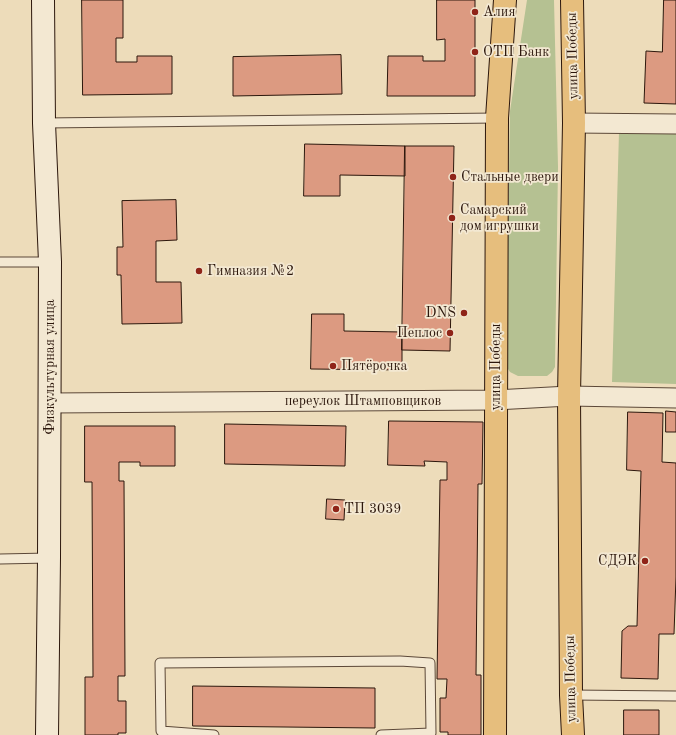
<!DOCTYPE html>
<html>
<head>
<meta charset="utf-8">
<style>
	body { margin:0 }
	canvas { display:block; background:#eddcba }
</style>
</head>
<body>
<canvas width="676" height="735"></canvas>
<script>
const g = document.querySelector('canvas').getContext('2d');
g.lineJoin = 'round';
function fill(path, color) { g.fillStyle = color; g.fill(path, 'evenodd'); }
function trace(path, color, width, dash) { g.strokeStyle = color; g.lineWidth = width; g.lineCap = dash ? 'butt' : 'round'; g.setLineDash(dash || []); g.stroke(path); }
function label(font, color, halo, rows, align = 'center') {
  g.font = font + ' "Old Standard TT",serif'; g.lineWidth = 3.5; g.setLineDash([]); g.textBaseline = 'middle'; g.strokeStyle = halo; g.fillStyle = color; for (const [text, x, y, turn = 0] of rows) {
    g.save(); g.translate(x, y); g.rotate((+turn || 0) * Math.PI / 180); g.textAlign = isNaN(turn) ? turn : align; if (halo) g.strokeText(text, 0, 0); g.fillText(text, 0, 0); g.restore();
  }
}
const green = new Path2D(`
	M 527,0 L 554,0 L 558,167 L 555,367 L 552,372 L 547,376 L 518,376 L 510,372 L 506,366 L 510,111 Z
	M 619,132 L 676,134 L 676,384 L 612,382 Z`);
const building = new Path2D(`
	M 82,0 L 123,0 L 123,38 L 116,38 L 116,62 L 137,62 L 137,56 L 172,56 L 172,94 L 83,95 Z
	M 437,0 L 475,0 L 475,96 L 387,96 L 388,56 L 423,56 L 423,61 L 445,61 L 445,39 L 437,40 Z
	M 664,0 L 676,0 L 676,104 L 644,103 L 646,51 L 662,52 Z
	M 341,55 L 342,94 L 233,96 L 233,57 Z
	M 305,144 L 405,146 L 405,176 L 340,175 L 340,196 L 304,196 Z
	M 405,146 L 454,146 L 450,351 L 402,350 Z
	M 176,200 L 177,240 L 156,241 L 156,282 L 181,282 L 182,323 L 122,324 L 121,275 L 117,275 L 117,247 L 123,247 L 122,201 Z
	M 312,314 L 344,314 L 344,331 L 402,332 L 402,370 L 311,369 Z
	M 666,411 L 676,412 L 676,432 L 666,432 Z
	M 628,412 L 663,413 L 662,462 L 676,463 L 676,577 L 674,634 L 659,634 L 658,679 L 621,678 L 622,631 L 628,626 L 637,626 L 641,471 L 627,470 Z
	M 389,421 L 483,422 L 482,484 L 478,484 L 476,675 L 481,675 L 481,735 L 448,735 L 448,732 L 440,732 L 440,698 L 446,698 L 447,679 L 437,679 L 440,480 L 447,480 L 447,462 L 424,461 L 425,466 L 388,465 Z
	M 225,424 L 346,426 L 345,466 L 225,464 Z
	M 85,426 L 175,426 L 175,466 L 140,466 L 140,462 L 119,462 L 119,481 L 124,481 L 125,676 L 118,676 L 118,701 L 126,701 L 126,733 L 118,733 L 118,735 L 85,735 L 85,677 L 93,677 L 92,482 L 85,482 Z
	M 327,499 L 345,500 L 344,520 L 326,519 Z
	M 193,686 L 375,688 L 375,728 L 193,726 Z
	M 624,710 L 659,710 L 659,735 L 624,735 Z`);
const lane = new Path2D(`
	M 44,123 L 497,118
	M 0,262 L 50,262
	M 0,559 L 49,558
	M 571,695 L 676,696
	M 214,735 L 161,731 L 160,663 L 400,661 L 430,663 L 431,733 L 381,735`);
const street = new Path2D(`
	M 574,123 L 676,124
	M 50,403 L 495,400 L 569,396 L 676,398`);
const secondary = new Path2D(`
	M 43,0 L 44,123 L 50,262 L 49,558 L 47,735`);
const primary = new Path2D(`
	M 572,0 L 574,123 L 569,396 L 571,695 L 573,735
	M 495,735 L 497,118 L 505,0`);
const markers = [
	[475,12,4,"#8f2418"],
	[475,52,4,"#8f2418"],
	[453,177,4,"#8f2418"],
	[452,218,4,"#8f2418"],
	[199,271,4,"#8f2418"],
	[464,313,4,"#8f2418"],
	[450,333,4,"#8f2418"],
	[333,366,4,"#8f2418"],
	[336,509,4,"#8f2418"],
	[645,561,4,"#8f2418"]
];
const poiNames = [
	["Алия",483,12],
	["ОТП Банк",483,52],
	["Стальные двери",461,177],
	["Самарский",460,210],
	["дом игрушки",460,226],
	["Гимназия №2",207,271],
	["DNS",456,313,"right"],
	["Пеплос",442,333,"right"],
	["Пятёрочка",341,366],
	["ТП 3039",344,509],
	["СДЭК",637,561,"right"]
];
const streetNames = [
	["улица Победы",573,56,-91],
	["Физкультурная улица",50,367,-90],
	["улица Победы",496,367,-90],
	["переулок Штамповщиков",363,401],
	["улица Победы",571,679,-91]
];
fill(green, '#b5c192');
fill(building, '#dc9a81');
trace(building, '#2c170c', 1);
trace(lane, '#5c4838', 11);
trace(street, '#5c4838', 21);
trace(secondary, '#2c170c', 24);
trace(primary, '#2c170c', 24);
trace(lane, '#f3e8d2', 9);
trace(street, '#f3e8d2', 19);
trace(secondary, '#f3e8d2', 22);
trace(primary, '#e6be7d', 22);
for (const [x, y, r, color] of markers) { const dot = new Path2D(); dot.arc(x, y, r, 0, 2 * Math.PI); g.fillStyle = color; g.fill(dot); trace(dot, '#f3e8d2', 1.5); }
label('14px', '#2c170c', '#f3e8d2', poiNames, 'left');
label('14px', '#2c170c', '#f3e8d2', streetNames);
</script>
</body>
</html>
